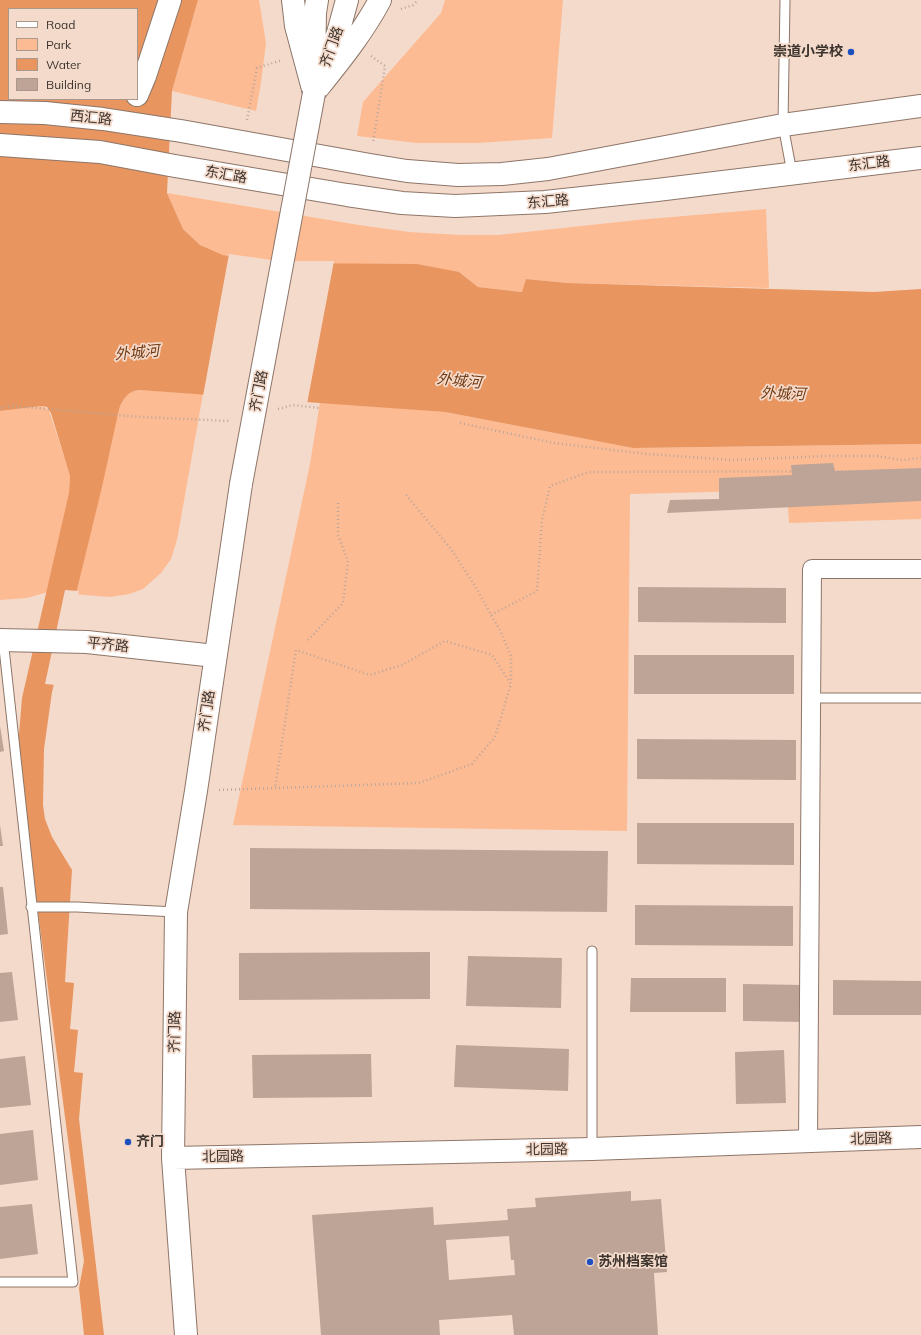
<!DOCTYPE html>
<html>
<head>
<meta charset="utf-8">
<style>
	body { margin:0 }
	#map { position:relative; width:921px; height:1335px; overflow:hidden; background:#f4dacb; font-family:Mulish,sans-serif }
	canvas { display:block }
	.legend { position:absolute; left:8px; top:8px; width:130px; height:92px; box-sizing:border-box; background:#f4dacb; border:1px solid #ab988c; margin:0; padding:5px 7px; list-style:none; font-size:12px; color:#3d342e }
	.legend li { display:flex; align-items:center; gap:8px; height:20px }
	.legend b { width:20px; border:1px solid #ab988c }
</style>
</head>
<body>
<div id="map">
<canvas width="921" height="1335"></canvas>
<ul class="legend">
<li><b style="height:5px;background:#fff"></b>Road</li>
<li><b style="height:11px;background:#fdbb93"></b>Park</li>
<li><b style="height:11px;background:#e9955f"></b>Water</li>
<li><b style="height:11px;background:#bda496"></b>Building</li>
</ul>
</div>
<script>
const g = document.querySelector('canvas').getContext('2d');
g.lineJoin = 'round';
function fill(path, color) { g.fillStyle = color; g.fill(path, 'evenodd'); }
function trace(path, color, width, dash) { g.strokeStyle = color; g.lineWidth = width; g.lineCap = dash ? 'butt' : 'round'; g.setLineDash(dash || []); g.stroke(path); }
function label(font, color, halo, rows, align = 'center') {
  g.font = font + ' Mulish,"Noto Sans SC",sans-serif'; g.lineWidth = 3.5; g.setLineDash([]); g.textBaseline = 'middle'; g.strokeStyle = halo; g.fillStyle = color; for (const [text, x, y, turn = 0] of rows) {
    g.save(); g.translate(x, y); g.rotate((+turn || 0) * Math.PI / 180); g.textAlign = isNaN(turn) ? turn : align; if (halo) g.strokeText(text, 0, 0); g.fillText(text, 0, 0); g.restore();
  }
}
const green = new Path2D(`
	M 198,0 L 259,0 L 266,43 L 261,83 L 256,111 L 172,91 Z
	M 445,0 L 563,0 L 552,138 L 477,143 L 417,143 L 357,136 L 363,102 L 441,13 Z
	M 167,193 L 359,225 L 409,232 L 460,235 L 498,235 L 637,220 L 766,209 L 769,288 L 568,283 L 526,279 L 523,292 L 478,287 L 459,272 L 279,263 L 223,255 L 200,245 L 183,229 Z
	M 139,390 L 203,394 L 177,540 L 171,559 L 161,573 L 143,589 L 129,594 L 110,597 L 48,592 L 27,598 L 0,600 L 0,411 L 42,406 L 49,410 L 68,469 L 70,476 L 69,492 L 119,409 C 123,399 128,391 139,390 Z
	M 320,402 L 445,412 L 633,448 L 921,444 L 921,519 L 789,523 L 787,490 L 630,494 L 627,831 L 233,825 L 310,464 Z`);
const water = new Path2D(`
	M 0,0 L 198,0 L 172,91 L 167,193 L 183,229 L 200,245 L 223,255 L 279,263 L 417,264 L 459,272 L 478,287 L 522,292 L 526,279 L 568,283 L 874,292 L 921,289 L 921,444 L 633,448 L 445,412 L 139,390 C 128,391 123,399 119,409 L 102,487 L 52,692 L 44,749 L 43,805 L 45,819 L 52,837 L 72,870 L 65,982 L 74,983 L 70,1029 L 78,1030 L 74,1072 L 83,1073 L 79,1119 L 104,1335 L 84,1335 L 79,1288 L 84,1261 L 19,768 L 18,746 L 22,698 L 69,493 L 70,476 L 51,413 L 47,407 L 42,406 L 0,411 ZM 9,9 L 137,9 L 137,99 L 9,99 Z`);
const pier = new Path2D(`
	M 229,254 L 279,261 L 334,261 L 307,404 L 203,396 Z
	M 65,590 L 79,591 L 56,685 L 45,684 Z`);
const building = new Path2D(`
	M 833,463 L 835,471 L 921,468 L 921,501 L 667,513 L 670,500 L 719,499 L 719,478 L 792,475 L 791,465 Z
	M 638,587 L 786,588 L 786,623 L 638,622 Z
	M 634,655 L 794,655 L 794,694 L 634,694 Z
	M 0,726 L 4,751 L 0,752 Z
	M 637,739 L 796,740 L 796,780 L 637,779 Z
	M 637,823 L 794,823 L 794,865 L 637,864 Z
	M 0,825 L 3,846 L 0,846 Z
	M 250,848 L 608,851 L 607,912 L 250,909 Z
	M 0,887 L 3,887 L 8,934 L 0,935 Z
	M 635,905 L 793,906 L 793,946 L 635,945 Z
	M 430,952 L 430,999 L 239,1000 L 239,953 Z
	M 468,956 L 562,958 L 561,1008 L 466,1006 Z
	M 12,972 L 18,1020 L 0,1022 L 0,973 Z
	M 631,978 L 726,978 L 726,1012 L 630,1012 Z
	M 833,980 L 921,981 L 921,1015 L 833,1015 Z
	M 743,984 L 804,985 L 804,1022 L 743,1021 Z
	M 456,1045 L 569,1049 L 568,1091 L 454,1087 Z
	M 784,1050 L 786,1103 L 736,1104 L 735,1052 Z
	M 371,1054 L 372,1097 L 253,1098 L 252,1055 Z
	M 25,1056 L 31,1105 L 0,1108 L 0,1059 Z
	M 33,1130 L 38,1180 L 0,1185 L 0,1134 Z
	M 631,1191 L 631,1201 L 661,1199 L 667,1272 L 654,1273 L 658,1335 L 514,1335 L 512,1315 L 439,1320 L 440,1335 L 321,1335 L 312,1215 L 433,1207 L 434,1225 L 508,1220 L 507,1209 L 536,1207 L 535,1198 ZM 509,1236 L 511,1260 L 514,1260 L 515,1275 L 449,1280 L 446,1240 Z
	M 32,1204 L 38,1254 L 0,1259 L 0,1207 Z`);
const path = new Path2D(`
	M 401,9 L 413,5 L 418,0
	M 371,56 L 385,66 L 373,143
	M 247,120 L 257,68 L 282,60
	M 0,408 L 12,406 L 141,417 L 231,421
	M 278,409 L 293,405 L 319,408
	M 460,423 L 554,443 L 647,454 L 733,460 L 826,456 L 877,456 L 902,460 L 921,458
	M 406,495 L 451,549 L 477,589 L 491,615 L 500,630 L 511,656 L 511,682
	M 491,615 L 537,591 L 542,520 L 550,486 L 589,472 L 921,471
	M 308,640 L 343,603 L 348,561 L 338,535 L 338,500
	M 219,790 L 419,783 L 472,764 L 495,737 L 511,684 L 492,655 L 445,641 L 402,665 L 370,675 L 296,650 L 275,788`);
const lane = new Path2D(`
	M 785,0 L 783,125 L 792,173
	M 812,698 L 921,698
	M 31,907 L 77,907 L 176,912
	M 592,951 L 592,1149
	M 0,1282 L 73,1282 L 3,639`);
const street = new Path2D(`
	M 808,1142 L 812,569 L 921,569`);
const secondary = new Path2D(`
	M 293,0 L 296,26 L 314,93
	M 314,66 L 315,13 L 317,0
	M 324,70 L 338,33 L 347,0
	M 314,93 C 338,63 362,34 380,0
	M 137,95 L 145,76 L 170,0
	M 0,112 L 45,113 L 103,119 L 181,131 L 370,165 L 407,171 L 458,175 L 502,174 L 548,169 L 783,125 L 921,106
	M 0,145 L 100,152 L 175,166 L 347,195 L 402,203 L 455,206 L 545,202 L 657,190 L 921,158
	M 0,640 L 87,642 L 215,656
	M 173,1158 L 592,1149 L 921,1137
	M 186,1335 L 173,1158 L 176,912 L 196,791 L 241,484`);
const secondaryBridge = new Path2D(`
	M 241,484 L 314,93`);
const markers = [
	[851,52,4,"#1d50bd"],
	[128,1142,4,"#1d50bd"],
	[590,1262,4,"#1d50bd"]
];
const streetNames = [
	["齐门路",332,47,-70],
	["西汇路",91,118,6],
	["东汇路",869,164,-7],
	["东汇路",226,175,10],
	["东汇路",548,202,-5],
	["齐门路",259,391,-79],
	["平齐路",108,645,6],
	["齐门路",207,711,-82],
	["齐门路",175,1032,-89],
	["北园路",871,1139,-2],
	["北园路",547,1150,-1],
	["北园路",223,1157,-1]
];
const poiNames = [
	["崇道小学校",843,52,"right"],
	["齐门",136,1142],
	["苏州档案馆",598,1262]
];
const waterNames = [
	["外城河",137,353,-5],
	["外城河",459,381,6],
	["外城河",783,394,2]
];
fill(green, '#fdbb93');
fill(water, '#e9955f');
fill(pier, '#f4dacb');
fill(building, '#bda496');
trace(lane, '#8d7669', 11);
trace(street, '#8d7669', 20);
trace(secondary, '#8d7669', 24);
trace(path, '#bba69a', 2.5, [1, 3]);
trace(lane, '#fff', 9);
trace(street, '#fff', 18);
trace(secondary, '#fff', 22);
trace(secondaryBridge, '#8d7669', 24, []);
trace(secondaryBridge, '#fff', 22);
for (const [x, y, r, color] of markers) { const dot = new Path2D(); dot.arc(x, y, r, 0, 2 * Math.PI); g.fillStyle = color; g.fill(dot); trace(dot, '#f4dacb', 1.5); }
label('14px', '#3d342e', '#f4dacb', streetNames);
label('bold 14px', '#3d342e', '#f4dacb', poiNames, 'left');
label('italic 15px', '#703911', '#f4dacb', waterNames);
</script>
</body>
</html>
